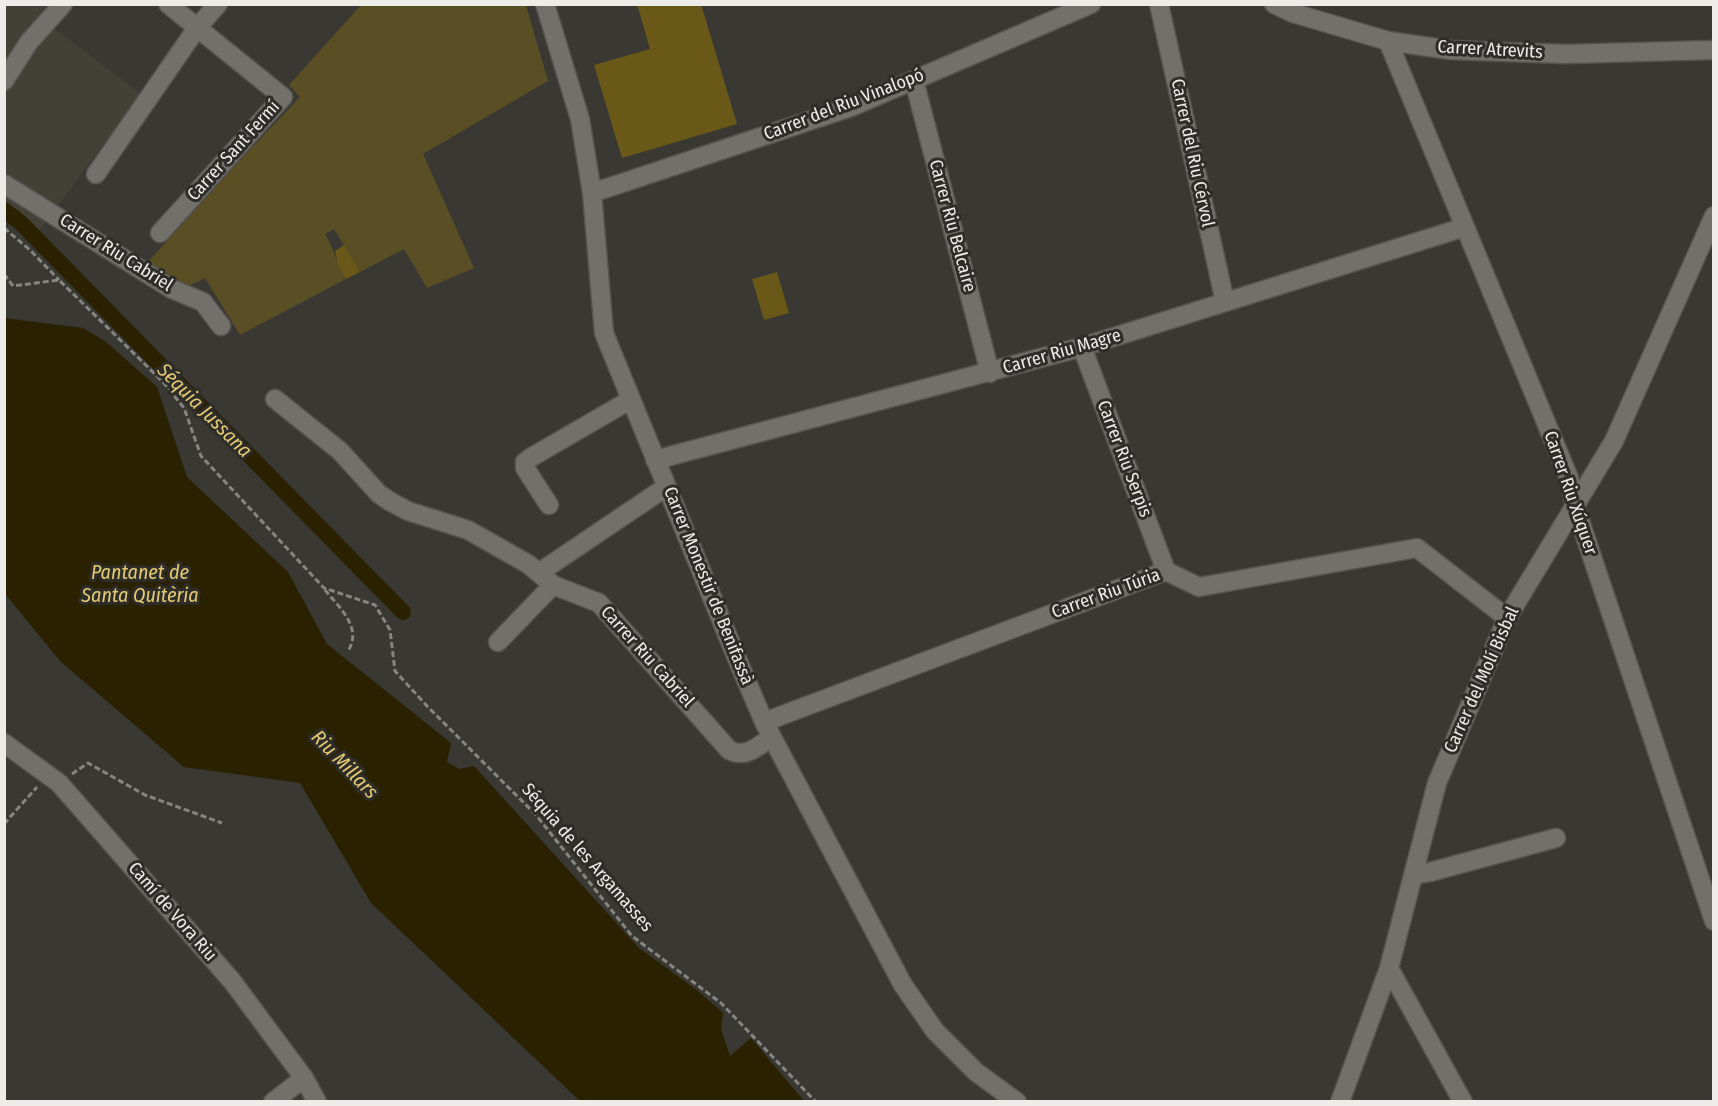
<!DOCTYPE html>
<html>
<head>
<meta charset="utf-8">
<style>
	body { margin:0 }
	#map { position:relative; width:1718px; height:1106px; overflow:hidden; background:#393833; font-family:"Fira Sans Condensed",sans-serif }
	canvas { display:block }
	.frame { position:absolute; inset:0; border:6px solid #edece9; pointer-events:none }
</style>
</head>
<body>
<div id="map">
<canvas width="1718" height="1106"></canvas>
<div class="frame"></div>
</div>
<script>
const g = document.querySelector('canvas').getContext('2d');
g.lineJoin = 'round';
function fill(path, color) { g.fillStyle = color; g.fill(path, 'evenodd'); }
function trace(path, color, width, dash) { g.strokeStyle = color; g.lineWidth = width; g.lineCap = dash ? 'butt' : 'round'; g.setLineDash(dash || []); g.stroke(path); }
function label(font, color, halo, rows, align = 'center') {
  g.font = font + ' "Fira Sans Condensed",sans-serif'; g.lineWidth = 6; g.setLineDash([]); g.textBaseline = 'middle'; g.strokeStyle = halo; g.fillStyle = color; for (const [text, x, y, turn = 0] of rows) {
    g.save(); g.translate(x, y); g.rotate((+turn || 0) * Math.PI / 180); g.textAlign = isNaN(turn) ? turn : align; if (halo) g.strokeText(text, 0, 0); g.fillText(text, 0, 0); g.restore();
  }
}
const built = new Path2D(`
	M 4,5 L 48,5 L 38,16 L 141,94 L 39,231 L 5,207 Z`);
const green = new Path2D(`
	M 361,5 L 526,5 L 548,81 L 423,154 L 474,268 L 427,288 L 404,249 L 360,272 L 334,229 L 325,234 C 334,249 338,265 346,279 L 240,335 L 205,278 L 186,287 L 147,263 L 241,159 L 300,97 L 289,85 Z`);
const water = new Path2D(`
	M 4,318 L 83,328 L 105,341 L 157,387 L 187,477 L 288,572 L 327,644 L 451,743 L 447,762 L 459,769 L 474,766 L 639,948 L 698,991 L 723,1013 L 721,1029 L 730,1056 L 751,1038 L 804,1101 L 580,1101 L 371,903 L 300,783 L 184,767 L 61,662 L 5,594 Z`);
const canal = new Path2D(`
	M 4,210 L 21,223 L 403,612`);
const building = new Path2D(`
	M 637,4 L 701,4 L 737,124 L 622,158 L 594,65 L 650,49 Z
	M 344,245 L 360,272 L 346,279 L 338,265 L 335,251 Z
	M 777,272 L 789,313 L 764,320 L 752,279 Z`);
const path = new Path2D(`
	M 4,228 L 30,250 L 59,280
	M 4,274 L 13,286 L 59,280 L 163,382 L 184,408 L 201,456 L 324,588 L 375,605 L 390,630 L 395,671 L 427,706 L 536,815 L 632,936 L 721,1003 L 816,1102
	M 325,590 C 339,607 363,628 348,651
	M 72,774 L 88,763 L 145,795 L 222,823
	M 4,824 L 37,787`);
const minor = new Path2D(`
	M 545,4 L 580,119 L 592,193 L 604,333 L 738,661 L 764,722 L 903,985 L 935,1031 L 976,1072 L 1017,1102
	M 1159,4 L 1225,302
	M 1274,4 L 1293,13 L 1388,41 L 1450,50 L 1566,54 L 1714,50
	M 1388,41 L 1569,478 L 1575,506 L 1714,921
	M 914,80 L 990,373
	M 4,81 L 29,42 L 63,4
	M 96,174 L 197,28 L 218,4
	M 4,184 L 172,289 L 203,302 L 221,326
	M 592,193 L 851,107 L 1091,4
	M 160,233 L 283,97 L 168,4
	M 1082,347 L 1166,571
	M 275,399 L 340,451 L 379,494 L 391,502 L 408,511 L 468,530 L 528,564 L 553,585 L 599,603 L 729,750 C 746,759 758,746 772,737
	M 655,460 L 1082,347 L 1465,227
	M 549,505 L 525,468 L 525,462 L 530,458 L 630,400
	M 540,572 L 666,487
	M 498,642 L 553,585
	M 764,722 L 1166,571 L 1199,587 L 1417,548 L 1507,618
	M 4,743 L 59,783 L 232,981 L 304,1078 L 317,1102
	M 1414,875 L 1430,872 L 1556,838
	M 1389,968 L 1463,1102
	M 273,1102 L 304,1078
	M 1340,1102 L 1389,968 L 1437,783 L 1507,618 L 1614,441 L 1714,216`);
const streetNames = [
	["Carrer Atrevits",1490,50,3],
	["Carrer del Riu Vinalopó",844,105,-21],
	["Carrer Sant Fermí",234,151,-48],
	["Carrer del Riu Cérvol",1192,153,78],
	["Carrer Riu Belcaire",952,226,75],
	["Carrer Riu Cabriel",116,253,32],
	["Carrer Riu Magre",1062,352,-16],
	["Carrer Riu Serpis",1124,459,69],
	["Carrer Riu Xúquer",1570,493,71],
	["Carrer Monestir de Benifassà",708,586,68],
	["Carrer Riu Túria",1106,594,-20],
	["Carrer Riu Cabriel",647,657,48],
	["Carrer del Molí Bisbal",1482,680,-66],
	["Séquia de les Argamasses",587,858,49],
	["Camí de Vora Riu",172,912,49]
];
const waterNames = [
	["Séquia Jussana",204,411,45],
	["Pantanet de",140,573],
	["Santa Quitèria",140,596],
	["Riu Millars",344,765,46]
];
fill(built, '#434035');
fill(green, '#5a4e24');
fill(water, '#2a2101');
trace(canal, '#2a2101', 16);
fill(building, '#695818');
trace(minor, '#555451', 21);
trace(path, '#868581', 3, [6, 3]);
trace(minor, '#71706b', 18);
label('18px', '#edece9', '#2f2d29', streetNames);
label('italic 20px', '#e4ca71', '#2f2d29', waterNames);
</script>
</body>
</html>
